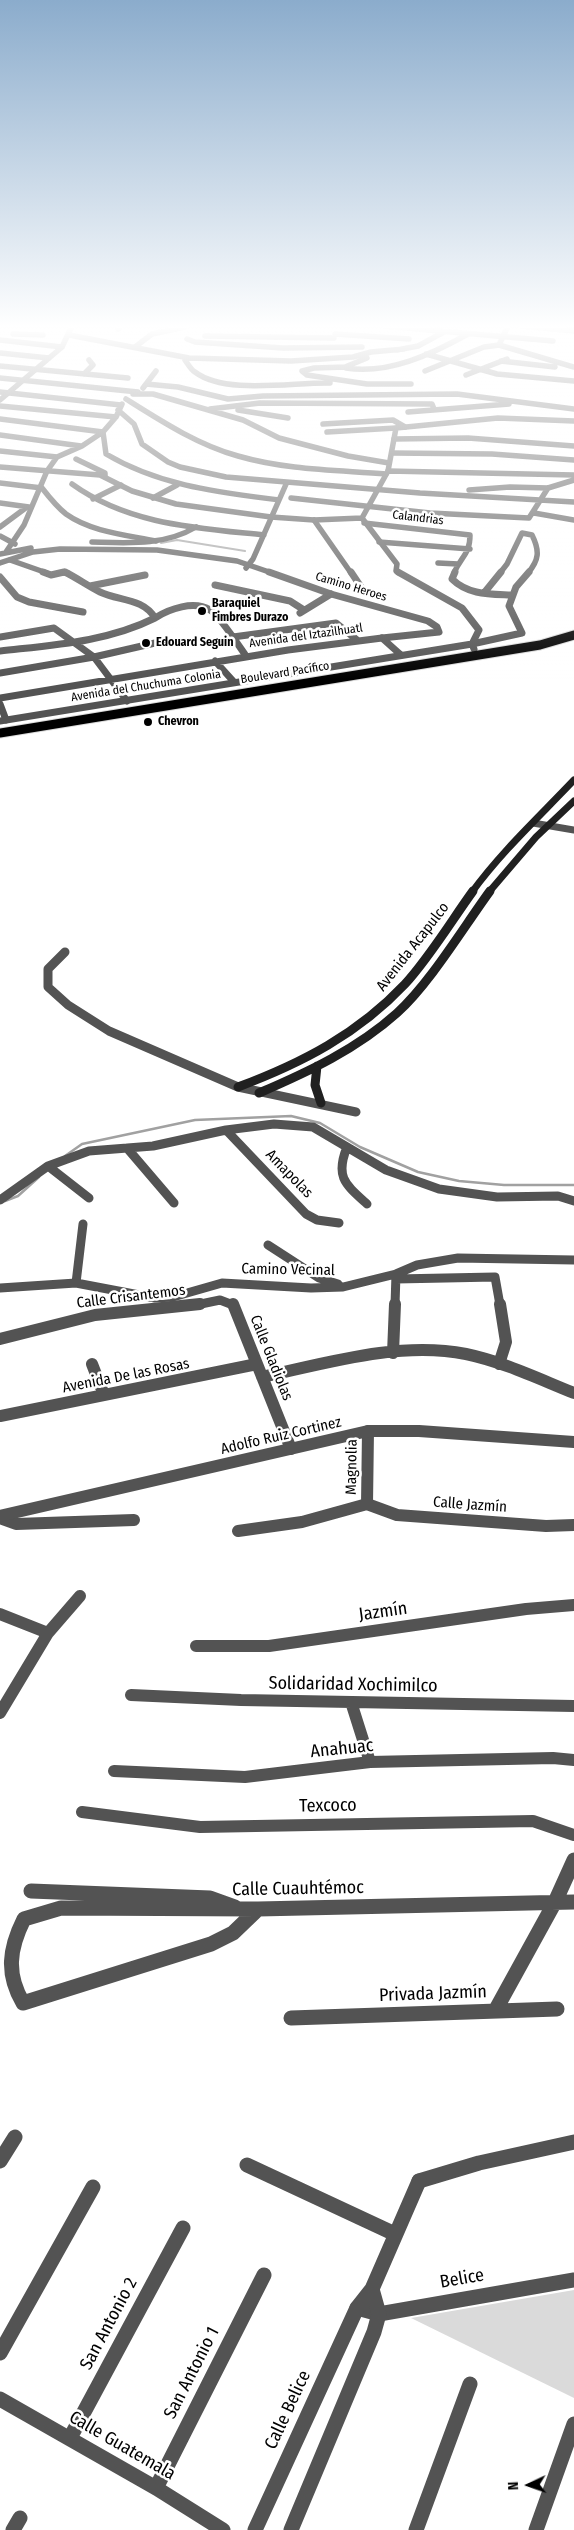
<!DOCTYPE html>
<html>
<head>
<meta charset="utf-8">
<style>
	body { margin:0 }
	#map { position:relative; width:574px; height:2530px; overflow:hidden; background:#fff; font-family:"Fira Sans Condensed",sans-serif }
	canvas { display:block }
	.north { position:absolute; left:504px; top:2460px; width:50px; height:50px; -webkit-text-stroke:4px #fff; paint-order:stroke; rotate:267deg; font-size:14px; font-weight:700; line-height:20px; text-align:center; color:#000 }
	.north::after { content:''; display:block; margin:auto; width:18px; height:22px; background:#000; clip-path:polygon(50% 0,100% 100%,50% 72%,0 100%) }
</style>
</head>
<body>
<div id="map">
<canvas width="574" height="2530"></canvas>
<div class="north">N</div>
</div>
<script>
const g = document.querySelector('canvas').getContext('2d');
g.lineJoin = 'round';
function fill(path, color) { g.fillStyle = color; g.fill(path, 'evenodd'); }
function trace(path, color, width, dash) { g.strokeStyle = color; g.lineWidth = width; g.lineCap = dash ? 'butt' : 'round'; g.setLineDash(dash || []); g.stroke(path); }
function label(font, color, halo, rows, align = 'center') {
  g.font = font + ' "Fira Sans Condensed",sans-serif'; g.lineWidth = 5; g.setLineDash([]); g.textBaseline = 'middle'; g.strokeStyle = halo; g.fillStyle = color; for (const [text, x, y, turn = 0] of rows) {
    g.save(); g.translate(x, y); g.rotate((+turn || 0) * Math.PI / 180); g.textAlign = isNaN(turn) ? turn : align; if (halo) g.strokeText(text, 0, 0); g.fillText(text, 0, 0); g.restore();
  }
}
const green = new Path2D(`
	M 574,2290 L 574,2398 L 411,2318 Z`);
const streamFar1 = new Path2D(`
	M 161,543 L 177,540 L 245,551`);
const stream = new Path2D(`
	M 65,1156 L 82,1144 L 195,1120 L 291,1116 L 320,1123 L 360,1147 L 418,1172 L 459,1181 L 504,1185 L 574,1185
	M 5,1201 L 18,1196 L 39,1177`);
const minorFar4 = new Path2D(`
	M 384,326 L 553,341
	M 508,326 L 499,345 L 574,367
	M 521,326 L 574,331
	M 118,329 L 121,326
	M 13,334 L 43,335
	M 335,334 L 409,339
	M 69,335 L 189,358 L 291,361 L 353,357 L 371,352 L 404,349
	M 205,336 L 334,338
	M 187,339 L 195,342 L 283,348 L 362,347
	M 0,340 L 62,347
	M 135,347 L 152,334 L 185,327
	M 397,350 L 418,346 L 444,332
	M 0,353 L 49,358
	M 426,354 L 497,374 L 574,381
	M 189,358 L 185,360 C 188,364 191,370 195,372 C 225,395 293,382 330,383
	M 367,358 L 345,367 L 314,368 L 302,371 L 307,375 L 367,384 L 411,384
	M 501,361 L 555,367
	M 0,366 L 128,378
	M 346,368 C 388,375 432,354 468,334
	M 425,371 L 484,347 L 499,345
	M 84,374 L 93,365 L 89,360
	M 466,375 L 507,359
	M 0,378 L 138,392
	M 146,384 L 178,387 L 228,399 L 263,396 L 457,394 L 574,409
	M 143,388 L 156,371
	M 0,392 L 121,405
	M 133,394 L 153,394 L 243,420 L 279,438 L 348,456 L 389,463
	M 126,399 C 161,421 198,445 238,456 C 286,470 337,470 386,474
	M 0,406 L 116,417
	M 210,409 L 260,403 L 432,404 L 434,409
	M 118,410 L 134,424 L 142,444 L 168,462 L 180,467 L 226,477 L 420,493 L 574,502
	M 238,410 L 288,418
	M 408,412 L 509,404
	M 0,419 L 103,432 L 106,454 C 160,486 218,492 279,500
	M 323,424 L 393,420 L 405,427
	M 327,432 L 396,428
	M 0,435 L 81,446
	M 394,439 L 468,438 L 574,446
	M 0,451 L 57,457
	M 392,453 L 492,454 L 574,460
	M 76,459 L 105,473 L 105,477
	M 47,471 L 57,457 L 82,446 L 103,432 L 116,417 L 122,404
	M 388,471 L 574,475
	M 0,483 L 42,488 C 49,497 57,507 66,514 C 91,532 127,535 156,541
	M 72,484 C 129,525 197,528 264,535
	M 469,490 L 510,487 L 548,488 L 574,480
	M 153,498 L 177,485
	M 291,498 L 430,513 L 529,518 L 548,488
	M 93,499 L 121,485
	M 0,503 L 29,507
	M 534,513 L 574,520
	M 314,520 L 351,573
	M 364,523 L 470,535 C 470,555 461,556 454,573
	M 0,527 L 27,507
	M 0,536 L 15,544
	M 379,542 L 470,549
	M 10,560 L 47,573
	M 438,563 L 458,564
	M 246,568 L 253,559 L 287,482
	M 58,573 L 68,573
	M 500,573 L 507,564 L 522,533 L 532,535 C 540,551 539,560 528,573`);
const minorFar3 = new Path2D(`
	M 43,572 L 51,575 L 64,572
	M 351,572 L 361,587
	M 455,572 L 452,579 C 468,595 490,594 511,595
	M 0,577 L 17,597 L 29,602 L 83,612
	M 215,585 L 290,601 L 304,610
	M 90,586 L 145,575
	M 484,593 L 501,572
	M 300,613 L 331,594
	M 155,618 C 169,609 194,600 210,610 C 219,615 239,646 246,656
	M 0,637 L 54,628 L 94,657 L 127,701
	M 233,637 L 336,623 L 357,640
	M 472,644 L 522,633 L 509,606 L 516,587 L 529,572
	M 0,651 C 53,645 107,642 155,618 C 143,598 119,601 100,592 C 88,586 77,578 65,572
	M 215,661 L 234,682
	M 0,673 L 94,657 L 168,640
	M 0,698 L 288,650 L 382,638
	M 0,704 L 6,720`);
const minorFar2 = new Path2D(`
	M 65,952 L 48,969 L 48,987 L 68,1005 L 109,1031 L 238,1087 L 356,1112
	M 226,1130 L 306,1214 L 317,1220 L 339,1223
	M 347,1147 C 335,1177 345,1184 367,1204
	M 127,1148 L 174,1203
	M 48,1166 L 89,1198
	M 0,1200 L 48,1166 L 89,1151 L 153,1146 L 226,1130 L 274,1124 L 313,1127 L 386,1170 L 439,1189 L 497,1197 L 558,1196 L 574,1201
	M 268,1245 L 319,1278 L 338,1284
	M 396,1279 L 495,1277 L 500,1305
	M 76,1283 L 83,1224
	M 0,1288 L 76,1283 L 155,1298 L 173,1297 L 222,1283 L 311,1288 L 343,1287 L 396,1274 L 417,1265 L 458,1258 L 574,1260
	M 196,1305 L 220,1300 L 233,1305
	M 395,1305 L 396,1274`);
const minorFar1 = new Path2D(`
	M 233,1304 L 291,1449
	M 0,1339 L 95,1315 L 200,1304
	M 393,1353 L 395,1304
	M 92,1364 L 104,1395
	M 499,1364 L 506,1342 L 500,1304
	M 262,1377 C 327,1363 399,1341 466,1354 C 504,1362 539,1379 574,1393
	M 0,1416 L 257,1364
	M 367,1504 L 397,1515 L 546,1526 L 574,1525
	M 367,1504 L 368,1431
	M 0,1518 L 16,1524 L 134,1520
	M 238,1531 L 302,1522 L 367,1504
	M 0,1614 L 48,1633
	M 196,1646 L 269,1646 L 526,1609 L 574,1605
	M 131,1695 L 241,1700 L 574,1706
	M 351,1702 L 370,1762
	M 0,1713 L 48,1633 L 80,1596
	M 114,1771 L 245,1777 L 370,1762 L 553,1758 L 574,1760
	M 82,1812 L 200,1827 L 533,1821 L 574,1835`);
const minor = new Path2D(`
	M 31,1891 L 210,1898 L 235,1907
	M 61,1908 L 258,1909 L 233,1933 L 211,1944 L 23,2003 C 6,1974 9,1949 24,1919 Z
	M 258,1909 L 574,1902
	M 495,2011 L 555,1902 L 574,1860
	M 291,2018 L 557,2009
	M 0,2161 L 15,2137
	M 247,2165 L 395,2234
	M 419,2181 L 479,2163 L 574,2142
	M 357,2308 L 379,2314 L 574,2280
	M 0,2353 L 93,2187
	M 0,2399 L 156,2488 L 223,2530
	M 70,2438 L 183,2228
	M 156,2488 L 264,2275
	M 13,2530 L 20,2518
	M 416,2530 L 470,2384
	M 536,2530 L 574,2424`);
const tertiaryFar3 = new Path2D(`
	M 0,400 L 62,347 L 72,326
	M 0,467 L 100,475 L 132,491 L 176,504 L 271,517 L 314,520 L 362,518
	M 92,542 C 128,543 164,546 196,527
	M 6,552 L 24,525 L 47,471
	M 0,554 L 31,548
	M 0,563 L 33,552 L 60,549 L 157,550 L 237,561 L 272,573
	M 399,573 L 396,571 L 397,564 L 362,518 L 388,471 L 396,428 L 498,418 L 574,421`);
const tertiaryFar2 = new Path2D(`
	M 269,572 L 331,594 L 428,621 L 437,627 L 439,632 L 382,638
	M 398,572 L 462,608 L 479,630 L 472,644 L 474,649
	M 382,638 L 401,655
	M 0,721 L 472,644
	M 533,823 L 574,830`);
const tertiaryFar1 = new Path2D(`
	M 0,1516 L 368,1431 L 419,1431 L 574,1442`);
const tertiary = new Path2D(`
	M 255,2530 L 357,2308 L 372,2289 L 419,2181
	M 291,2530 L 374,2332 L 379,2314 L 372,2289`);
const secondaryFar1 = new Path2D(`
	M 472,892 C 502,851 539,817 574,780
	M 489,892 L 536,837 L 574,801`);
const secondary = new Path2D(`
	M 317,1066 L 315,1085 L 321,1103
	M 238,1087 C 302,1063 358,1034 405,984 C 429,958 452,920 473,891
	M 259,1093 C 308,1072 357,1049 397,1013 C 430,983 463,928 490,891`);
const primary = new Path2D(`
	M 0,733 L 540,645 L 574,635`);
const markers = [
	[202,611,5,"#000"],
	[146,643,5,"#000"],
	[148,722,5,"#000"]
];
const farStreetnames = [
	["Calandrias",418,518,7],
	["Camino Heroes",351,587,17],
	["Avenida del Iztazilhuatl",306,636,-8],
	["Boulevard Pacífico",285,673,-9],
	["Avenida del Chuchuma Colonia",146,686,-9]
];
const farPoinames = [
	["Baraquiel",212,604],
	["Fimbres Durazo",212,618],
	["Edouard Seguin",156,643],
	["Chevron",158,722]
];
const streetNames = [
	["Avenida Acapulco",413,947,-52],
	["Amapolas",289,1174,46],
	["Camino Vecinal",288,1270,1],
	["Calle Crisantemos",131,1297,-7],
	["Calle Gladiolas",271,1358,68],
	["Avenida De las Rosas",126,1376,-11],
	["Adolfo Ruiz Cortinez",281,1436,-13],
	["Magnolia",352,1467,-89],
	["Calle Jazmín",470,1505,4]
];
const nearStreetnames = [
	["Jazmín",383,1612,-8],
	["Solidaridad Xochimilco",353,1685,1],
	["Anahuac",342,1749,-6],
	["Texcoco",328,1806,-1],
	["Calle Cuauhtémoc",298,1889,-1],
	["Privada Jazmín",433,1994,-2],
	["Belice",462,2279,-10],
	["San Antonio 2",109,2324,-62],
	["San Antonio 1",192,2373,-63],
	["Calle Belice",288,2410,-65],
	["Calle Guatemala",122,2446,30]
];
fill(green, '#dadada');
trace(streamFar1, '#a1a1a1', 2);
trace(stream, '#a1a1a1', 2.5);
trace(primary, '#dbdbdb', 11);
trace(minorFar4, '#535353', 5.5);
trace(minorFar3, '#535353', 7);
trace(minorFar2, '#535353', 9);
trace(minorFar1, '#535353', 12);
trace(minor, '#535353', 15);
trace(tertiaryFar3, '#535353', 5.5);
trace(tertiaryFar2, '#535353', 7);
trace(tertiaryFar1, '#535353', 12);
trace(tertiary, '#535353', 15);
trace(secondaryFar1, '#202020', 7);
trace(secondary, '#202020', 9);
trace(primary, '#000', 9);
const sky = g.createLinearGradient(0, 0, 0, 681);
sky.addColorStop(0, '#8baccc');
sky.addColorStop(0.48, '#fff');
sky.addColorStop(1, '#ffffff00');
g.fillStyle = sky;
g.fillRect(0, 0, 574, 681);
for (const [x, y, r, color] of markers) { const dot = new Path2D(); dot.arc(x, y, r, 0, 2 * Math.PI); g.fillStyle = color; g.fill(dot); trace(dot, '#fff', 2); }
label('12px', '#000', '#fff', farStreetnames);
label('bold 12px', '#000', '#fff', farPoinames, 'left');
label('15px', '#000', '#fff', streetNames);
label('18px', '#000', '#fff', nearStreetnames);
</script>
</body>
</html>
